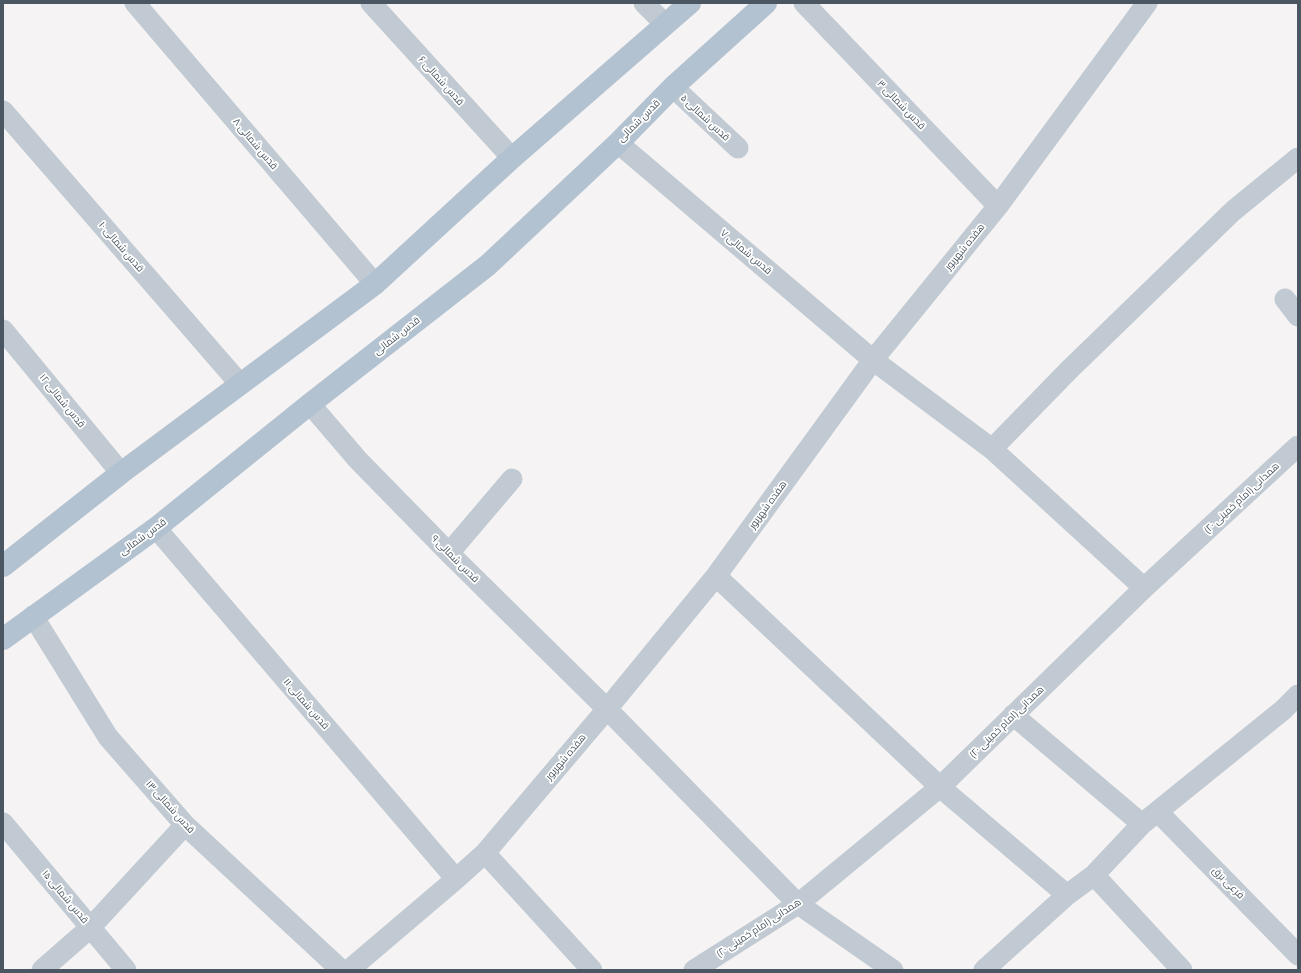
<!DOCTYPE html>
<html>
<head>
<meta charset="utf-8">
<style>
	body { margin:0 }
	#map { position:relative; width:1301px; height:973px; overflow:hidden; background:#f5f3f3; font-family:"PT Sans Narrow",sans-serif }
	canvas { display:block }
	.frame { position:absolute; inset:0; border:4px solid #4a5661; pointer-events:none }
</style>
</head>
<body>
<div id="map">
<canvas width="1301" height="973"></canvas>
<div class="frame"></div>
</div>
<script>
const g = document.querySelector('canvas').getContext('2d');
g.lineJoin = 'round';
function trace(path, color, width, dash) { g.strokeStyle = color; g.lineWidth = width; g.lineCap = dash ? 'butt' : 'round'; g.setLineDash(dash || []); g.stroke(path); }
function label(font, color, halo, rows, align = 'center') {
  g.font = font + ' "PT Sans Narrow",Cairo,sans-serif'; g.lineWidth = 3.5; g.setLineDash([]); g.textBaseline = 'middle'; g.strokeStyle = halo; g.fillStyle = color; for (const [text, x, y, turn = 0] of rows) {
    g.save(); g.translate(x, y); g.rotate((+turn || 0) * Math.PI / 180); g.textAlign = isNaN(turn) ? turn : align; if (halo) g.strokeText(text, 0, 0); g.fillText(text, 0, 0); g.restore();
  }
}
const minor = new Path2D(`
	M 135,3 L 375,284
	M 371,3 L 512,158
	M 644,3 L 665,24
	M 804,3 L 998,206
	M 673,87 L 738,148
	M 3,111 L 240,384
	M 618,143 L 873,360 L 992,449 L 1144,588
	M 1285,299 L 1298,316
	M 3,330 L 121,473
	M 310,404 L 358,460 L 449,553 L 607,709 L 798,904 L 893,970
	M 992,449 L 1069,370 L 1233,211 L 1298,158
	M 156,528 L 456,879
	M 449,553 L 512,479
	M 716,576 L 940,787 L 1067,895
	M 33,616 L 108,737 L 185,825 L 341,970
	M 1013,715 L 1142,824
	M 1158,812 L 1298,955
	M 3,823 L 126,970
	M 485,853 L 592,970
	M 1094,875 L 1182,970
	M 42,970 L 90,928 L 185,825
	M 349,970 L 456,879 L 485,853 L 607,709 L 716,576 L 873,360 L 998,206 L 1147,3
	M 694,970 L 798,904 L 940,787 L 1144,588 L 1298,446
	M 984,970 L 1067,895 L 1094,875 L 1142,824 L 1283,710 L 1298,695`);
const major = new Path2D(`
	M 3,566 L 121,473 L 375,284 L 512,158 L 690,3
	M 3,639 L 156,528 L 310,404 L 488,265 L 618,143 L 673,87 L 766,3`);
const streetNames = [
	["قدس شمالی ۶",441,81,48],
	["۳ قدس شمالی",901,105,46],
	["قدس شمالی ۵",705,118,43],
	["قدس شمالی",639,121,-45],
	["قدس شمالی ۸",255,144,50],
	["قدس شمالی ۱۰",121,247,49],
	["هفده شهریور",965,247,-51],
	["۷ قدس شمالی",746,252,40],
	["قدس شمالی",397,336,-38],
	["قدس شمالی ۱۲",62,401,51],
	["همدانی (امام خمینی ۲۰)",1242,498,-43],
	["هفده شهریور",768,505,-54],
	["قدس شمالی",143,537,-36],
	["قدس شمالی ۹",455,559,45],
	["قدس شمالی ۱۱",306,704,49],
	["همدانی (امام خمینی ۲۰)",1007,722,-44],
	["هفده شهریور",566,757,-50],
	["قدس شمالی ۱۳",170,807,48],
	["فرعی برق",1228,883,45],
	["قدس شمالی ۱۵",65,897,50],
	["همدانی (امام خمینی ۲۰)",759,928,-33]
];
trace(minor, '#c1cad2', 21);
trace(major, '#b3c2d1', 22);
label('10px', '#4a5661', '#fff', streetNames);
</script>
</body>
</html>
